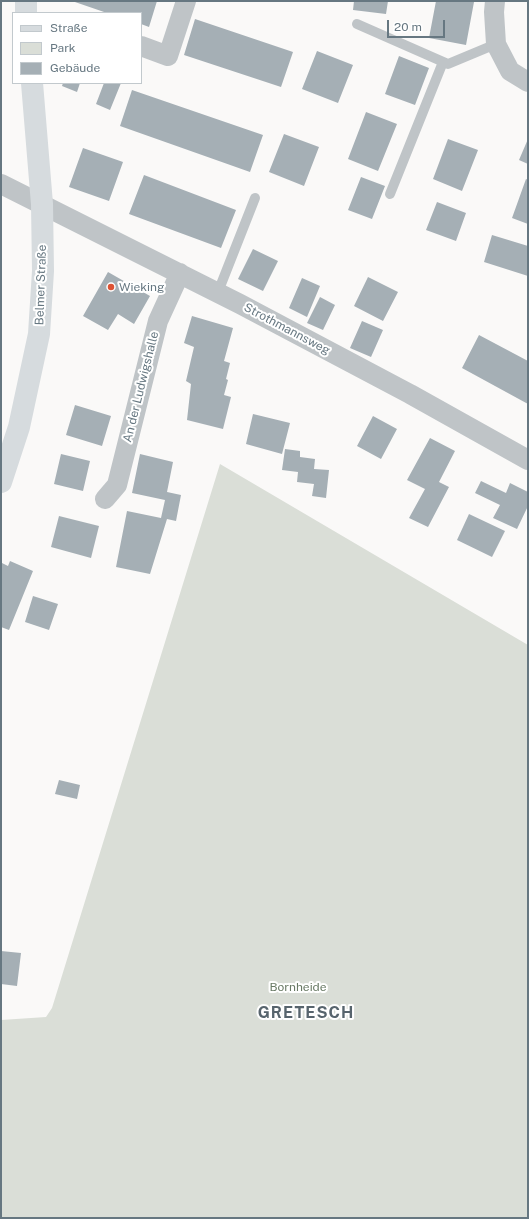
<!DOCTYPE html>
<html>
<head>
<meta charset="utf-8">
<style>
	body { margin:0 }
	#map { position:relative; width:529px; height:1219px; overflow:hidden; background:#faf9f8; font-family:"Public Sans",sans-serif }
	canvas { display:block }
	.frame { position:absolute; inset:0; border:2px solid #667781; pointer-events:none }
	.legend { position:absolute; left:12px; top:12px; width:130px; height:72px; box-sizing:border-box; background:#fff; border:1px solid #c2c9cd; margin:0; padding:5px 7px; list-style:none; font-size:12px; color:#667781 }
	.legend li { display:flex; align-items:center; gap:8px; height:20px }
	.legend b { width:20px; border:1px solid #c2c9cd }
	.scale { position:absolute; left:387px; top:20px; width:58px; height:18px; box-sizing:border-box; border:2px solid #667781; border-top:0; padding-left:5px; font-size:12px; line-height:14px; white-space:nowrap; color:#667781; -webkit-text-stroke:3px #fff; paint-order:stroke }
</style>
</head>
<body>
<div id="map">
<canvas width="529" height="1219"></canvas>
<div class="frame"></div>
<ul class="legend">
<li><b style="height:5px;background:#d6dbde"></b>Straße</li>
<li><b style="height:11px;background:#daded7"></b>Park</li>
<li><b style="height:11px;background:#a5afb5"></b>Gebäude</li>
</ul>
<div class="scale">20 m</div>
</div>
<script>
const g = document.querySelector('canvas').getContext('2d');
g.lineJoin = 'round';
function fill(path, color) { g.fillStyle = color; g.fill(path, 'evenodd'); }
function trace(path, color, width, dash) { g.strokeStyle = color; g.lineWidth = width; g.lineCap = dash ? 'butt' : 'round'; g.setLineDash(dash || []); g.stroke(path); }
function label(font, color, halo, rows, align = 'center') {
  g.font = font + ' "Public Sans",sans-serif'; g.lineWidth = 4; g.setLineDash([]); g.textBaseline = 'middle'; g.strokeStyle = halo; g.fillStyle = color; for (const [text, x, y, turn = 0] of rows) {
    g.save(); g.translate(x, y); g.rotate((+turn || 0) * Math.PI / 180); g.textAlign = isNaN(turn) ? turn : align; if (halo) g.strokeText(text, 0, 0); g.fillText(text, 0, 0); g.restore();
  }
}
const green = new Path2D(`
	M 220,464 L 528,645 L 528,1218 L 1,1218 L 1,1020 L 46,1017 L 52,1008 Z`);
const building = new Path2D(`
	M 72,1 L 157,1 L 149,27 L 141,24 L 141,13 L 107,13 Z
	M 354,1 L 388,1 L 386,14 L 353,10 Z
	M 436,1 L 474,2 L 466,45 L 429,38 Z
	M 195,19 L 293,52 L 281,87 L 184,55 Z
	M 317,51 L 353,65 L 338,103 L 302,89 Z
	M 399,56 L 429,68 L 415,105 L 385,94 Z
	M 63,83 L 80,83 L 77,92 L 62,86 Z
	M 104,83 L 121,83 L 110,110 L 96,104 Z
	M 132,90 L 263,135 L 250,172 L 120,126 Z
	M 366,112 L 397,124 L 378,171 L 348,159 Z
	M 284,134 L 319,147 L 304,186 L 269,172 Z
	M 448,139 L 478,150 L 462,191 L 433,179 Z
	M 528,139 L 528,164 L 519,160 Z
	M 83,148 L 123,162 L 109,201 L 69,187 Z
	M 144,175 L 236,210 L 221,248 L 129,214 Z
	M 361,177 L 385,186 L 372,219 L 348,210 Z
	M 526,179 L 528,180 L 528,224 L 512,218 Z
	M 437,202 L 466,213 L 456,241 L 426,230 Z
	M 492,235 L 528,246 L 528,276 L 484,262 Z
	M 253,249 L 278,261 L 263,291 L 238,279 Z
	M 108,272 L 150,296 L 134,324 L 118,314 L 108,330 L 83,316 Z
	M 368,277 L 398,292 L 383,321 L 354,306 Z
	M 302,278 L 320,286 L 307,317 L 289,308 Z
	M 320,297 L 335,305 L 323,330 L 307,323 Z
	M 192,316 L 233,328 L 224,361 L 230,363 L 226,379 L 228,380 L 224,395 L 231,397 L 223,429 L 187,420 L 191,384 L 186,381 L 194,347 L 184,343 Z
	M 362,321 L 383,330 L 371,357 L 350,348 Z
	M 479,335 L 528,361 L 528,404 L 462,368 Z
	M 75,405 L 111,416 L 102,446 L 66,435 Z
	M 253,414 L 290,423 L 282,454 L 246,444 Z
	M 373,416 L 397,429 L 381,459 L 357,446 Z
	M 430,438 L 455,451 L 439,482 L 449,487 L 428,527 L 409,518 L 425,489 L 407,480 Z
	M 285,449 L 300,451 L 300,457 L 315,459 L 314,469 L 329,470 L 326,498 L 312,496 L 314,484 L 297,482 L 298,472 L 282,470 Z
	M 61,454 L 90,461 L 83,491 L 54,484 Z
	M 140,454 L 173,462 L 167,492 L 181,495 L 176,521 L 167,519 L 150,574 L 116,567 L 127,511 L 161,518 L 165,500 L 132,493 Z
	M 481,481 L 506,493 L 510,483 L 528,492 L 528,506 L 517,529 L 493,518 L 500,505 L 475,493 Z
	M 469,514 L 505,531 L 492,557 L 457,540 Z
	M 59,516 L 99,526 L 91,558 L 51,547 Z
	M 10,561 L 33,571 L 9,630 L 1,627 L 1,565 L 2,563 L 8,566 Z
	M 33,596 L 58,604 L 49,630 L 25,622 Z
	M 59,780 L 80,785 L 77,799 L 55,794 Z
	M 1,951 L 21,953 L 17,986 L 1,984 Z`);
const lane = new Path2D(`
	M 357,24 L 448,64 L 496,44
	M 390,194 L 443,62
	M 218,292 L 255,198`);
const street = new Path2D(`
	M 495,1 L 494,12 L 496,44 L 510,71 L 528,82
	M 141,46 L 168,56 L 186,1
	M 1,184 L 240,304 L 410,394 L 528,460
	M 105,499 L 117,485 L 158,321 L 180,273`);
const secondary = new Path2D(`
	M 26,1 L 26,13
	M 1,482 L 19,427 L 39,334 L 43,271 L 42,204 L 32,83`);
const markers = [
	[111,287,4,"#dd5334"]
];
const streetNames = [
	["Belmer Straße",41,285,-88],
	["Strothmannsweg",287,329,28],
	["An der Ludwigshalle",141,387,-76]
];
const poiNames = [
	["Wieking",119,287]
];
const parkNames = [
	["Bornheide",298,987]
];
const districtNames = [
	["GRETESCH",306,1013]
];
fill(green, '#daded7');
fill(building, '#a5afb5');
trace(lane, '#bfc4c7', 10);
trace(street, '#bfc4c7', 20);
trace(secondary, '#d6dbde', 22);
for (const [x, y, r, color] of markers) { const dot = new Path2D(); dot.arc(x, y, r, 0, 2 * Math.PI); g.fillStyle = color; g.fill(dot); trace(dot, '#fff', 1.5); }
label('12px', '#667781', '#fff', streetNames);
label('12px', '#667781', '#fff', poiNames, 'left');
label('12px', '#697a65', '#fff', parkNames);
g.letterSpacing = '1px';
label('bold 16px', '#57646d', '#fff', districtNames);
g.letterSpacing = '0px';
</script>
</body>
</html>
